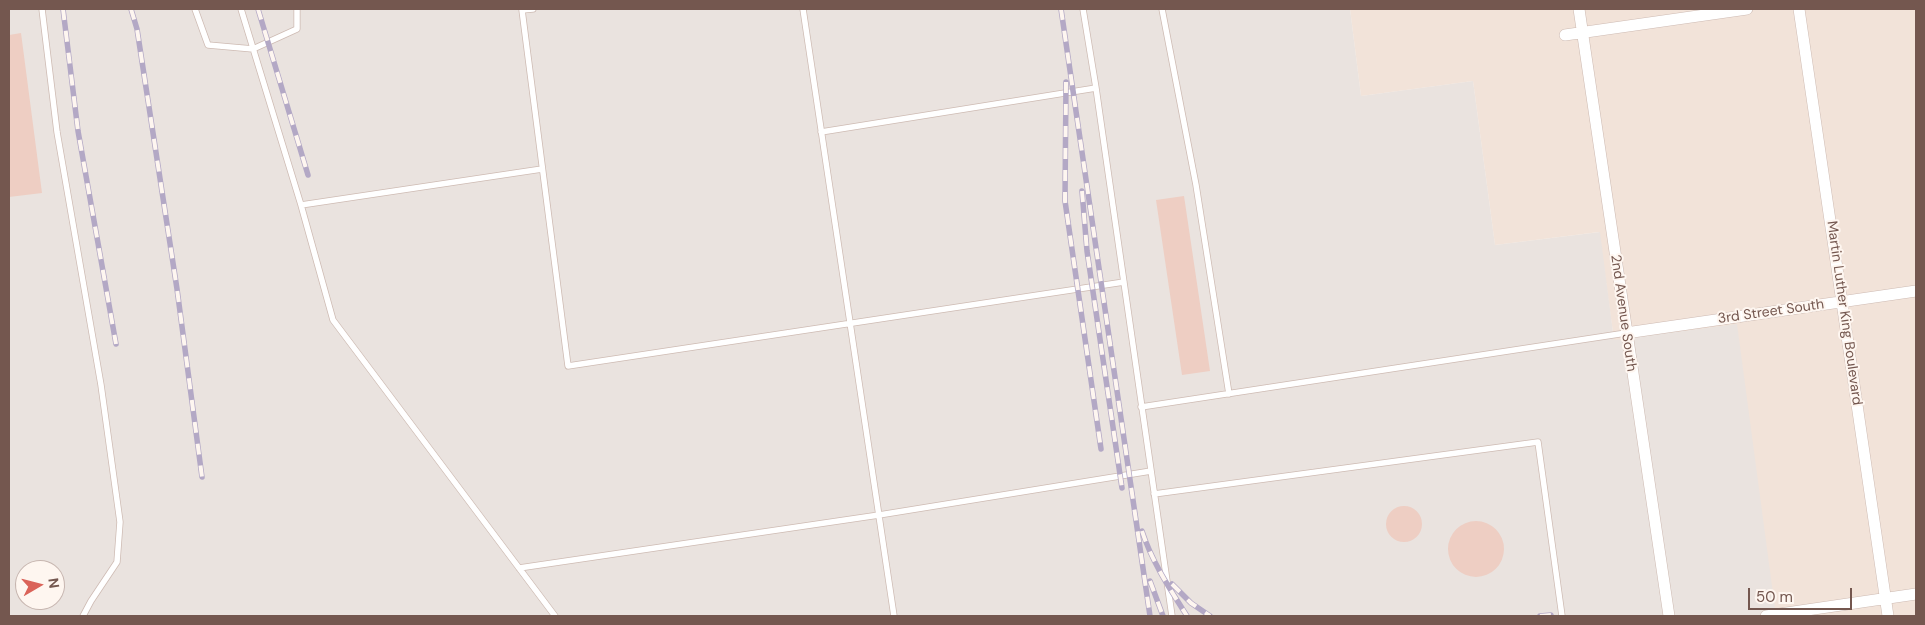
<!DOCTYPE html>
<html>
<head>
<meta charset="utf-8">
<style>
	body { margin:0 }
	#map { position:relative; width:1925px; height:625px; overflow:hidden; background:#fbf2ea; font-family:"DM Sans",sans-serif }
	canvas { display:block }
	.frame { position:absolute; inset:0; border:10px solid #74574f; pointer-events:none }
	.north { position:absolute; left:15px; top:560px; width:50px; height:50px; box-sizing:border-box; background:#fef6f0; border:1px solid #c7b6b0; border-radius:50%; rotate:82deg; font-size:14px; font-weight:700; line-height:20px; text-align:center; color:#74574f }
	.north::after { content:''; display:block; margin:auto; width:18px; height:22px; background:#da6359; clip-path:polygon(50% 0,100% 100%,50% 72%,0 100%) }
	.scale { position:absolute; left:1748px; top:588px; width:104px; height:22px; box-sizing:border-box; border:2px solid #74574f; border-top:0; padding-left:6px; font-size:15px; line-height:18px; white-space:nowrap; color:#74574f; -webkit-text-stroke:4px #fef6f0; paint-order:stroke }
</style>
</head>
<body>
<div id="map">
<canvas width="1925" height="625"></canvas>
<div class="frame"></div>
<div class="north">N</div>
<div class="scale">50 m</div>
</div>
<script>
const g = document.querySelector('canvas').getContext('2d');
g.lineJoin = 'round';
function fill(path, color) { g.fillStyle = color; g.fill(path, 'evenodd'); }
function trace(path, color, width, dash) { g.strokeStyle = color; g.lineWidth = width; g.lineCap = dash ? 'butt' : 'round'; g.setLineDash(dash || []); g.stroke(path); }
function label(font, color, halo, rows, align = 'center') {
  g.font = font + ' "DM Sans",sans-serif'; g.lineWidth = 4; g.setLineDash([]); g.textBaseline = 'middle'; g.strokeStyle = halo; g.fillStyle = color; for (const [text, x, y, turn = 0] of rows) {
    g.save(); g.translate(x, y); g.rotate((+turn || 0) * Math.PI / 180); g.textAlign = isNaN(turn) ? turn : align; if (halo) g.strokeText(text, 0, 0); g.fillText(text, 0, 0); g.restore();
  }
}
const residential = new Path2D(`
	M 1350,9 L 1916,9 L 1916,616 L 1776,616 L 1614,340 L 1599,232 L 1495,245 L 1473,81 L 1361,96 Z`);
const industrial = new Path2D(`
	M 9,9 L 1350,9 L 1361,96 L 1473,81 L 1495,245 L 1600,232 L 1614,340 L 1737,324 L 1776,616 L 9,616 ZM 25,570 L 55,570 L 55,600 L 25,600 Z`);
const building = new Path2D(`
	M 21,33 L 42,193 L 9,197 L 9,35 Z
	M 1184,196 L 1210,371 L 1182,375 L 1156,200 Z
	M1386 524a18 18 0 1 1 36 0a18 18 0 1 1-36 0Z
	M1448 549a28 28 0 1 1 56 0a28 28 0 1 1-56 0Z`);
const service = new Path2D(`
	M 42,9 L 57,132 L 101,385 L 120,522 L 117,562 L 91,601 L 83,616
	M 195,9 L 208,45 L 253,49 L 297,29 L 297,9
	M 241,9 L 301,205 L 333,320 L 555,616
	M 533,9 L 522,10 L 568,366 L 1124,282
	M 803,9 L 894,616
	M 1083,9 L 1096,88 L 1172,616
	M 1162,9 L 1196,185 L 1229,394
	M 821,132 L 1096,88
	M 301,205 L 542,169
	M 1141,407 L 1626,333
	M 1154,494 L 1538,442 L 1562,616
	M 519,568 L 879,515 L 1151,471`);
const minor = new Path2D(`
	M 1579,9 L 1669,616
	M 1799,9 L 1888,616
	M 1565,35 L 1747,9
	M 1626,333 L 1916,291
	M 1766,616 L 1916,594`);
const rail = new Path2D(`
	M 63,9 L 78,131 L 116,344
	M 131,9 L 137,29 L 177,289 L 202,477
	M 258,9 L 308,175
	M 1061,9 L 1150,616
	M 1066,82 L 1065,201 L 1101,449
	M 1082,191 L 1087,251 L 1122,488
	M 1142,531 C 1152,562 1170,589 1187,616
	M 1150,581 L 1163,616
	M 1172,584 L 1191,603 L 1210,616
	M 1540,616 L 1551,615`);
const streetNames = [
	["3rd Street South",1771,312,-8],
	["2nd Avenue South",1623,313,82],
	["Martin Luther King Boulevard",1844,313,82]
];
fill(residential, '#f2e3d9');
fill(industrial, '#eae3df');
fill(building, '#eecec3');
trace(service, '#cebbb3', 7);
trace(minor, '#cebbb3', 12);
trace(service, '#fff', 5.5);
trace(minor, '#fff', 11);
trace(rail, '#b3a8c5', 5.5);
trace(rail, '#fef6f0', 4, [11]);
label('14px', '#74574f', '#fef6f0', streetNames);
</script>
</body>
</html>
